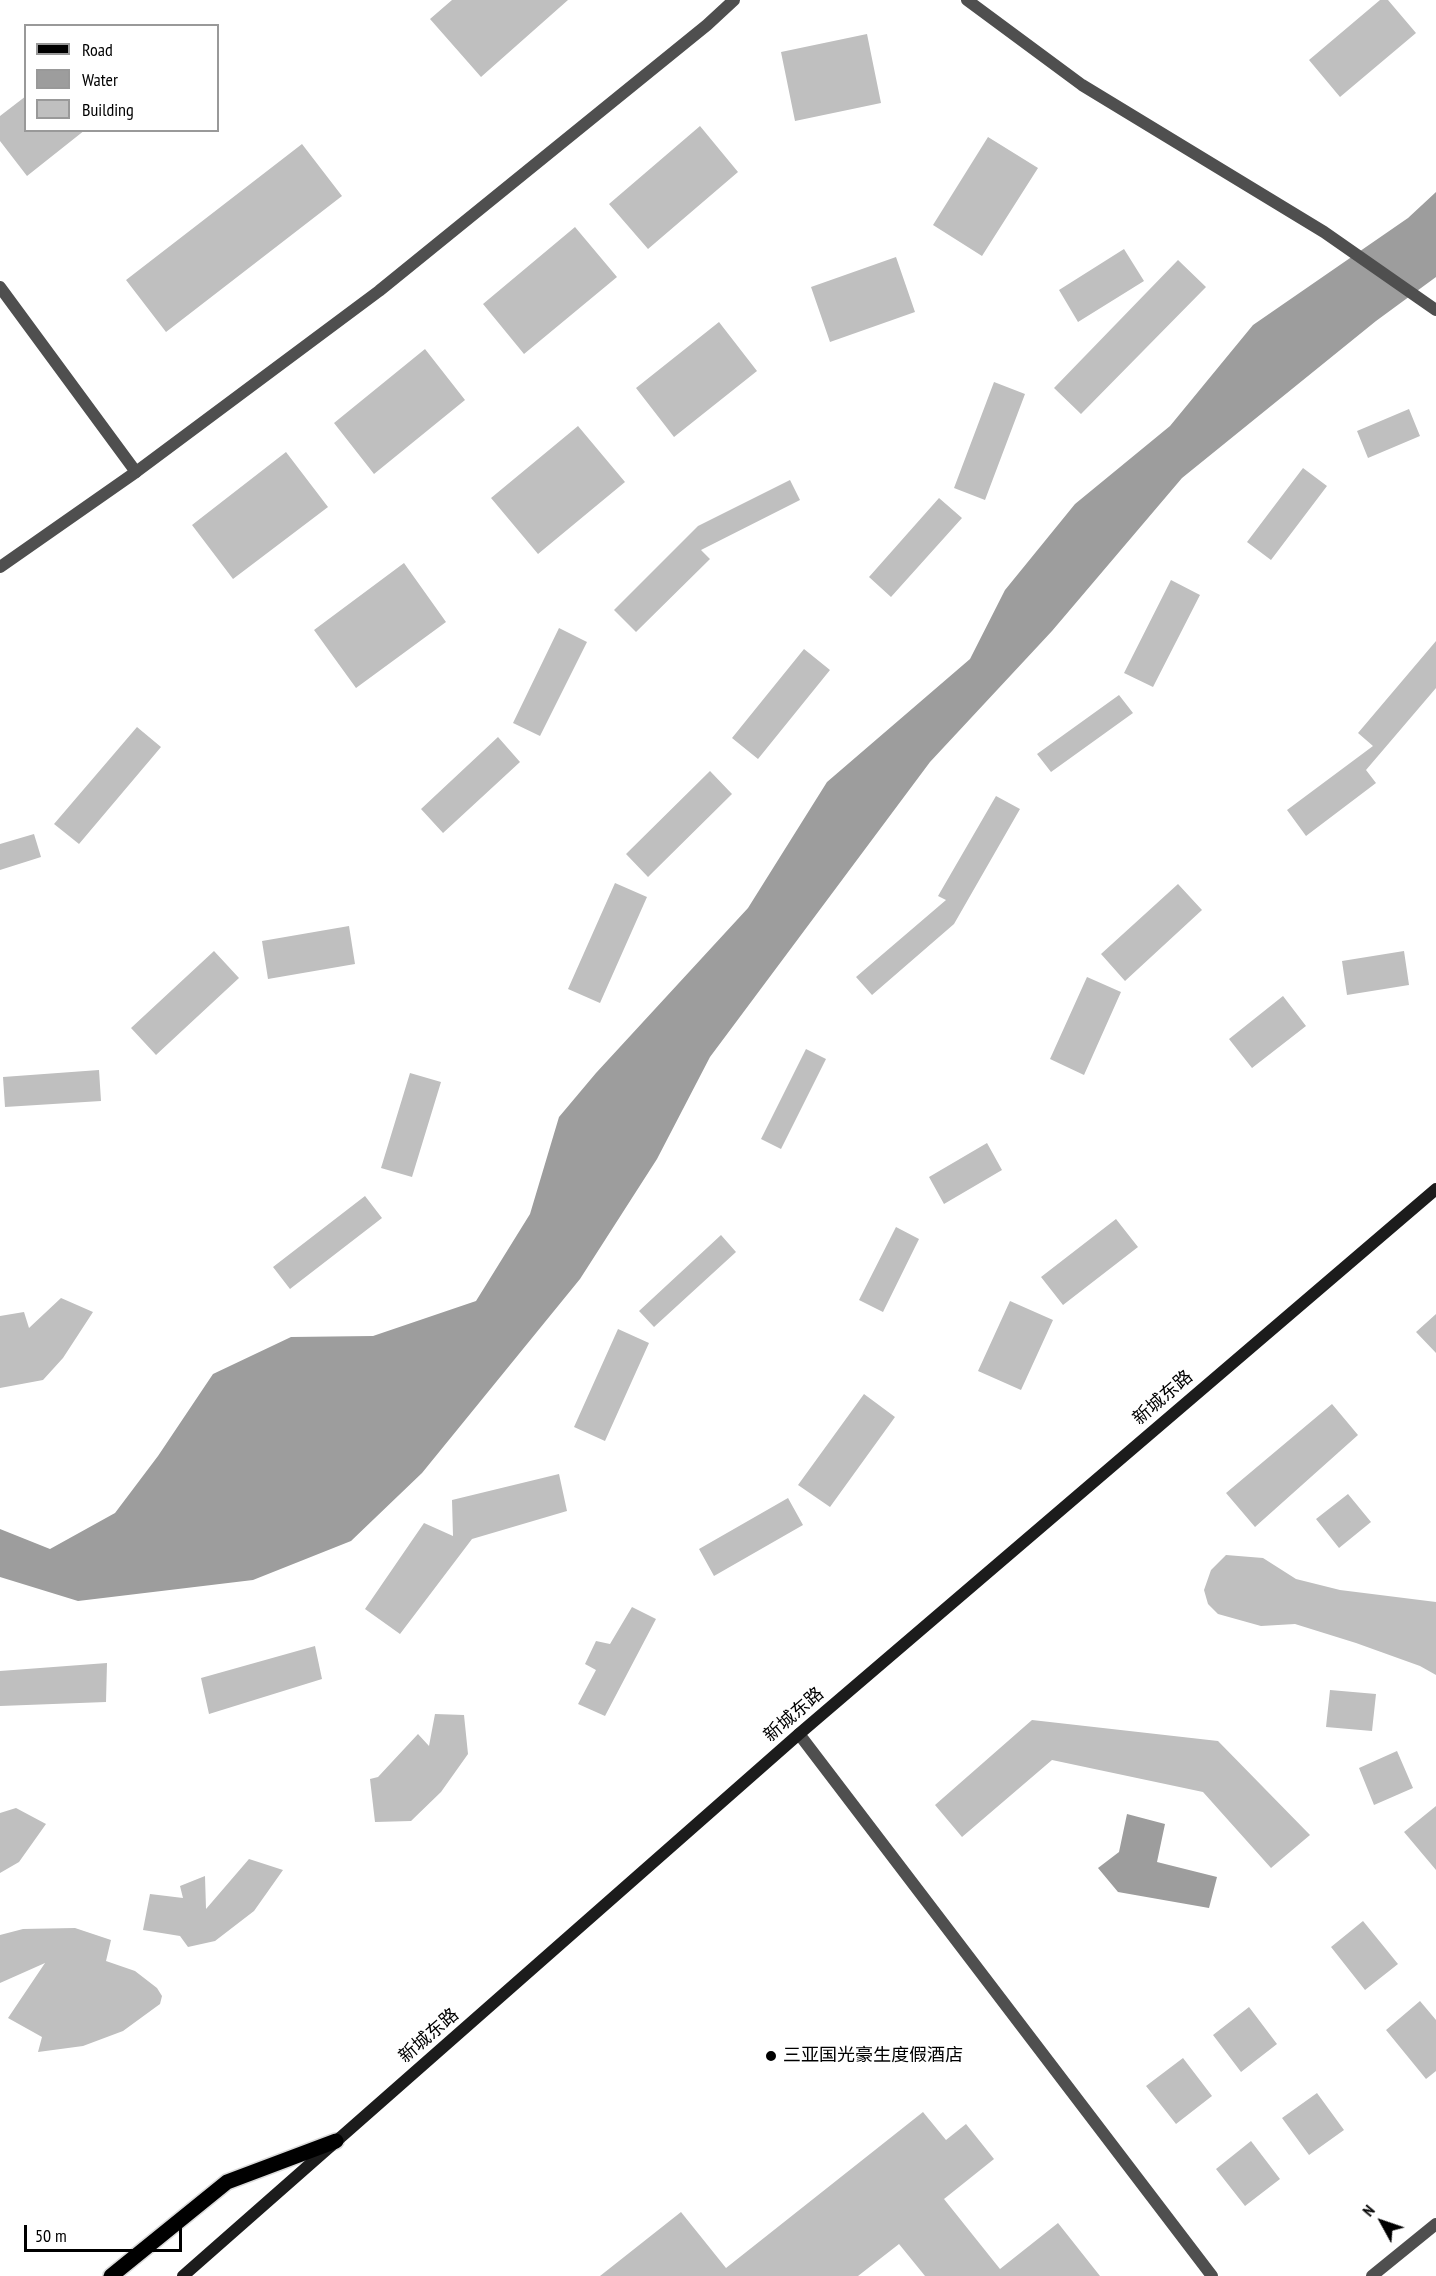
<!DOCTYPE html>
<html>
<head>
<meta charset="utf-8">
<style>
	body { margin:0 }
	#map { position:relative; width:1436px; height:2276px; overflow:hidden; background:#fff; font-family:"PT Sans Narrow",sans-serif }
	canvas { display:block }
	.legend { position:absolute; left:24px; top:24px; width:195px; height:108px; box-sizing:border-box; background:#fff; border:2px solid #999; margin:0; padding:8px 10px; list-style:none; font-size:18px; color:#000 }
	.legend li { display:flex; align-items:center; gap:12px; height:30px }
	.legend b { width:30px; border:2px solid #999 }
	.north { position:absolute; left:1352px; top:2192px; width:60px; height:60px; -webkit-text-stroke:4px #fff; paint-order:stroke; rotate:310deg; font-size:16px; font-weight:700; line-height:24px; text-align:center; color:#000 }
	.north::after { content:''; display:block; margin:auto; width:21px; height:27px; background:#000; clip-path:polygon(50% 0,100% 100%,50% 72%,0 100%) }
	.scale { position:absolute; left:24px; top:2225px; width:158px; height:27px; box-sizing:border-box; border:3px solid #000; border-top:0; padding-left:8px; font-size:18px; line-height:21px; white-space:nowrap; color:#000; -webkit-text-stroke:4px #fff; paint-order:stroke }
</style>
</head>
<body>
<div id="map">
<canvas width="1436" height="2276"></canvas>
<ul class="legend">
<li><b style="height:8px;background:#000"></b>Road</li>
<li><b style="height:16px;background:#9d9d9d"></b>Water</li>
<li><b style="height:16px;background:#bfbfbf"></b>Building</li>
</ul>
<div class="north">N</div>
<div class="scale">50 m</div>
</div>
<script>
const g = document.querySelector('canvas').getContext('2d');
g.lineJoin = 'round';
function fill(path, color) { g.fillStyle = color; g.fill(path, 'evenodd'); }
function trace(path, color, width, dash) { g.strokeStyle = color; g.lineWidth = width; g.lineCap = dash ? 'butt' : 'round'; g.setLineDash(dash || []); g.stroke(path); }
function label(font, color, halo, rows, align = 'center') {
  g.font = font + ' "PT Sans Narrow","Noto Sans SC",sans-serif'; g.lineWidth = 5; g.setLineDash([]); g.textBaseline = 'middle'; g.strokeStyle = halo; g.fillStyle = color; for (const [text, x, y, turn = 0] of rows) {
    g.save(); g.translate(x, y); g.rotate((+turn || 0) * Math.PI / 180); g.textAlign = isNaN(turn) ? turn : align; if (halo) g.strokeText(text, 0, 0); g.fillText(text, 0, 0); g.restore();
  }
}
const water = new Path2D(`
	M 1436,192 L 1436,277 L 1376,321 L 1182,478 L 1052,631 L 930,762 L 710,1057 L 657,1159 L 580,1279 L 422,1473 L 351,1541 L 253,1580 L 78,1601 L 0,1577 L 0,1529 L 50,1549 L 115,1513 L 158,1456 L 213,1374 L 291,1337 L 373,1336 L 476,1301 L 530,1214 L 559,1117 L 596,1073 L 748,908 L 827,782 L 970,659 L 1005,590 L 1075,504 L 1170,426 L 1253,325 L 1408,218 Z
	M 1127,1814 L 1165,1824 L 1157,1862 L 1217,1877 L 1209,1908 L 1118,1892 L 1098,1868 L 1119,1852 Z`);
const building = new Path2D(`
	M 452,0 L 568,0 L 481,77 L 430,19 Z
	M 1380,0 L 1388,0 L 1416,33 L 1340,97 L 1309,60 Z
	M 867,34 L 881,103 L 795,121 L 781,52 Z
	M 26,96 L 26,130 L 85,130 L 27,176 L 0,141 L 0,116 Z
	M 700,126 L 738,172 L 648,249 L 609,204 Z
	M 988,137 L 1038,168 L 982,256 L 933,225 Z
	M 302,144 L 342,196 L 166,332 L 126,280 Z
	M 575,227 L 617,277 L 524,354 L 483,304 Z
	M 1124,249 L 1144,281 L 1078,322 L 1059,290 Z
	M 896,257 L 915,312 L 830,342 L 811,287 Z
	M 1178,260 L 1206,287 L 1081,414 L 1054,388 Z
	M 719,322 L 757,371 L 674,437 L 636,388 Z
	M 425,349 L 465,400 L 374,474 L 334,423 Z
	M 994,382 L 1025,394 L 985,500 L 954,488 Z
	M 1409,409 L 1420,436 L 1368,458 L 1357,431 Z
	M 578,426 L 625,482 L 538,554 L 491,498 Z
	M 286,452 L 328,507 L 233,579 L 192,525 Z
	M 1303,468 L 1327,486 L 1271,560 L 1247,542 Z
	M 790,480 L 800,500 L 701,550 L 710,559 L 636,632 L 614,610 L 698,526 Z
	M 939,498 L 962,518 L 891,597 L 869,577 Z
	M 404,563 L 446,622 L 356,688 L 314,630 Z
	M 1171,580 L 1200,595 L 1153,687 L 1124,673 Z
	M 559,628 L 587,642 L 540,736 L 513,723 Z
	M 1436,641 L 1436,688 L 1366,770 L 1376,783 L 1306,836 L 1287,810 L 1373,746 L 1358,733 Z
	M 804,649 L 830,670 L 758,759 L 732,738 Z
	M 1119,695 L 1133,713 L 1051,772 L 1037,754 Z
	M 137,727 L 161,747 L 79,844 L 54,824 Z
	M 498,737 L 520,762 L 443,833 L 421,809 Z
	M 710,771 L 732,794 L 648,877 L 626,854 Z
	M 996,796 L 1020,809 L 954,924 L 872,995 L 856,977 L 946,900 L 938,896 Z
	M 34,834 L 41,857 L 0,870 L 0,844 Z
	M 615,883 L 647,897 L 600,1003 L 568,989 Z
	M 1178,884 L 1202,910 L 1125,981 L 1101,954 Z
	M 349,926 L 355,964 L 268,979 L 262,941 Z
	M 214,951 L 239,978 L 156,1055 L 131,1028 Z
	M 1404,951 L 1409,985 L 1347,995 L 1342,961 Z
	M 1087,977 L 1121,992 L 1084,1075 L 1050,1059 Z
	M 1283,996 L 1306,1026 L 1252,1068 L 1229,1039 Z
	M 806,1049 L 826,1059 L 781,1149 L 761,1139 Z
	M 99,1070 L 101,1101 L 5,1107 L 3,1077 Z
	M 410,1073 L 441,1082 L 412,1177 L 381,1168 Z
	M 987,1143 L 1002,1170 L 944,1204 L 929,1177 Z
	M 365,1196 L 382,1218 L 290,1289 L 273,1267 Z
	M 1116,1219 L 1138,1247 L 1063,1305 L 1041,1277 Z
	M 896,1227 L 919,1239 L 883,1312 L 859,1300 Z
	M 721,1235 L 736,1252 L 654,1327 L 639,1311 Z
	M 61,1298 L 93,1312 L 63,1358 L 43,1380 L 0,1388 L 0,1316 L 24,1312 L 29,1328 Z
	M 1010,1301 L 1053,1320 L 1021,1390 L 978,1371 Z
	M 1436,1314 L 1436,1353 L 1416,1332 Z
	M 618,1329 L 649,1343 L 605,1441 L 574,1427 Z
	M 864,1394 L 895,1417 L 830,1507 L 798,1485 Z
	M 1332,1404 L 1358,1435 L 1255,1527 L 1226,1493 Z
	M 559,1474 L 567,1511 L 472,1539 L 400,1634 L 365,1609 L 424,1523 L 453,1536 L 452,1500 Z
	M 1348,1494 L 1371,1522 L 1339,1548 L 1316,1519 Z
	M 788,1498 L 803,1525 L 714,1576 L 699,1549 Z
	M 1226,1555 L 1263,1558 L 1296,1579 L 1340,1590 L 1436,1602 L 1436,1675 L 1420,1666 L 1356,1643 L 1295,1624 L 1261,1626 L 1218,1614 L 1208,1604 L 1204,1590 L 1211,1570 Z
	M 632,1607 L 656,1619 L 605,1716 L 578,1704 L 596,1670 L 585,1664 L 596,1641 L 610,1644 Z
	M 315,1646 L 322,1679 L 209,1714 L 201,1678 Z
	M 107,1663 L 106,1702 L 0,1706 L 0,1671 Z
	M 1330,1690 L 1376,1694 L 1372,1731 L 1326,1727 Z
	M 435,1714 L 464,1715 L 468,1754 L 441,1792 L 411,1821 L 375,1822 L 370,1779 L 378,1777 L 418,1734 L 429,1746 Z
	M 1032,1720 L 1218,1741 L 1310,1835 L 1271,1868 L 1203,1792 L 1052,1760 L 962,1837 L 935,1805 Z
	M 1397,1751 L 1413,1788 L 1374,1805 L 1359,1768 Z
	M 1436,1806 L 1436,1870 L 1404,1832 Z
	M 16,1808 L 46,1824 L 19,1862 L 0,1873 L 0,1813 Z
	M 249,1859 L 283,1870 L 254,1911 L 215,1941 L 188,1947 L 180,1936 L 143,1930 L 150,1894 L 183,1898 L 180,1886 L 205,1876 L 206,1909 Z
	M 1363,1921 L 1398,1964 L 1365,1990 L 1331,1947 Z
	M 75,1928 L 111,1940 L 106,1961 L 135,1971 L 157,1988 L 162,1996 L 160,2004 L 123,2031 L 83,2046 L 38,2052 L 42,2037 L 8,2018 L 45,1963 L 0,1983 L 0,1935 L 23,1929 Z
	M 1420,2001 L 1436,2020 L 1436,2071 L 1426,2079 L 1386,2030 Z
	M 1249,2007 L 1277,2044 L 1241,2072 L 1213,2035 Z
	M 1183,2058 L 1212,2096 L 1176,2124 L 1146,2086 Z
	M 1317,2093 L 1344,2130 L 1309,2155 L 1282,2118 Z
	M 923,2112 L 946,2140 L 966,2124 L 994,2159 L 944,2199 L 1000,2269 L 1058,2223 L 1100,2276 L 925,2276 L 899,2244 L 858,2276 L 600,2276 L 681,2212 L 726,2268 Z
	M 1251,2141 L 1280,2179 L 1245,2206 L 1216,2169 Z`);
const minor = new Path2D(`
	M 0,287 L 136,472
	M 799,1734 L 1212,2276
	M 1372,2276 L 1436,2224`);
const tertiary = new Path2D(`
	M 967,0 L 1082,85 L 1324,232 L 1436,310
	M 0,567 L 136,472 L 379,291 L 707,25 L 734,0`);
const secondary = new Path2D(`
	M 183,2276 L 799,1734 L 1436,1189`);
const primary = new Path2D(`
	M 111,2276 L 227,2182 L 336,2141`);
const markers = [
	[771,2056,6,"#000"]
];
const streetNames = [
	["新城东路",1163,1398,-41],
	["新城东路",794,1715,-41],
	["新城东路",429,2036,-41]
];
const poiNames = [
	["三亚国光豪生度假酒店",783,2056]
];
fill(water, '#9d9d9d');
fill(building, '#bfbfbf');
trace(primary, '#dbdbdb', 18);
trace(minor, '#4f4f4f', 12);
trace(tertiary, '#4f4f4f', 12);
trace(secondary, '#1c1c1c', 12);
trace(primary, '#000', 15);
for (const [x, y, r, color] of markers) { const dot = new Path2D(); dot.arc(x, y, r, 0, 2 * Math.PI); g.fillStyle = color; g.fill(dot); trace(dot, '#fff', 2); }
label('18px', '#000', '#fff', streetNames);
label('18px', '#000', '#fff', poiNames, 'left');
</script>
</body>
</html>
